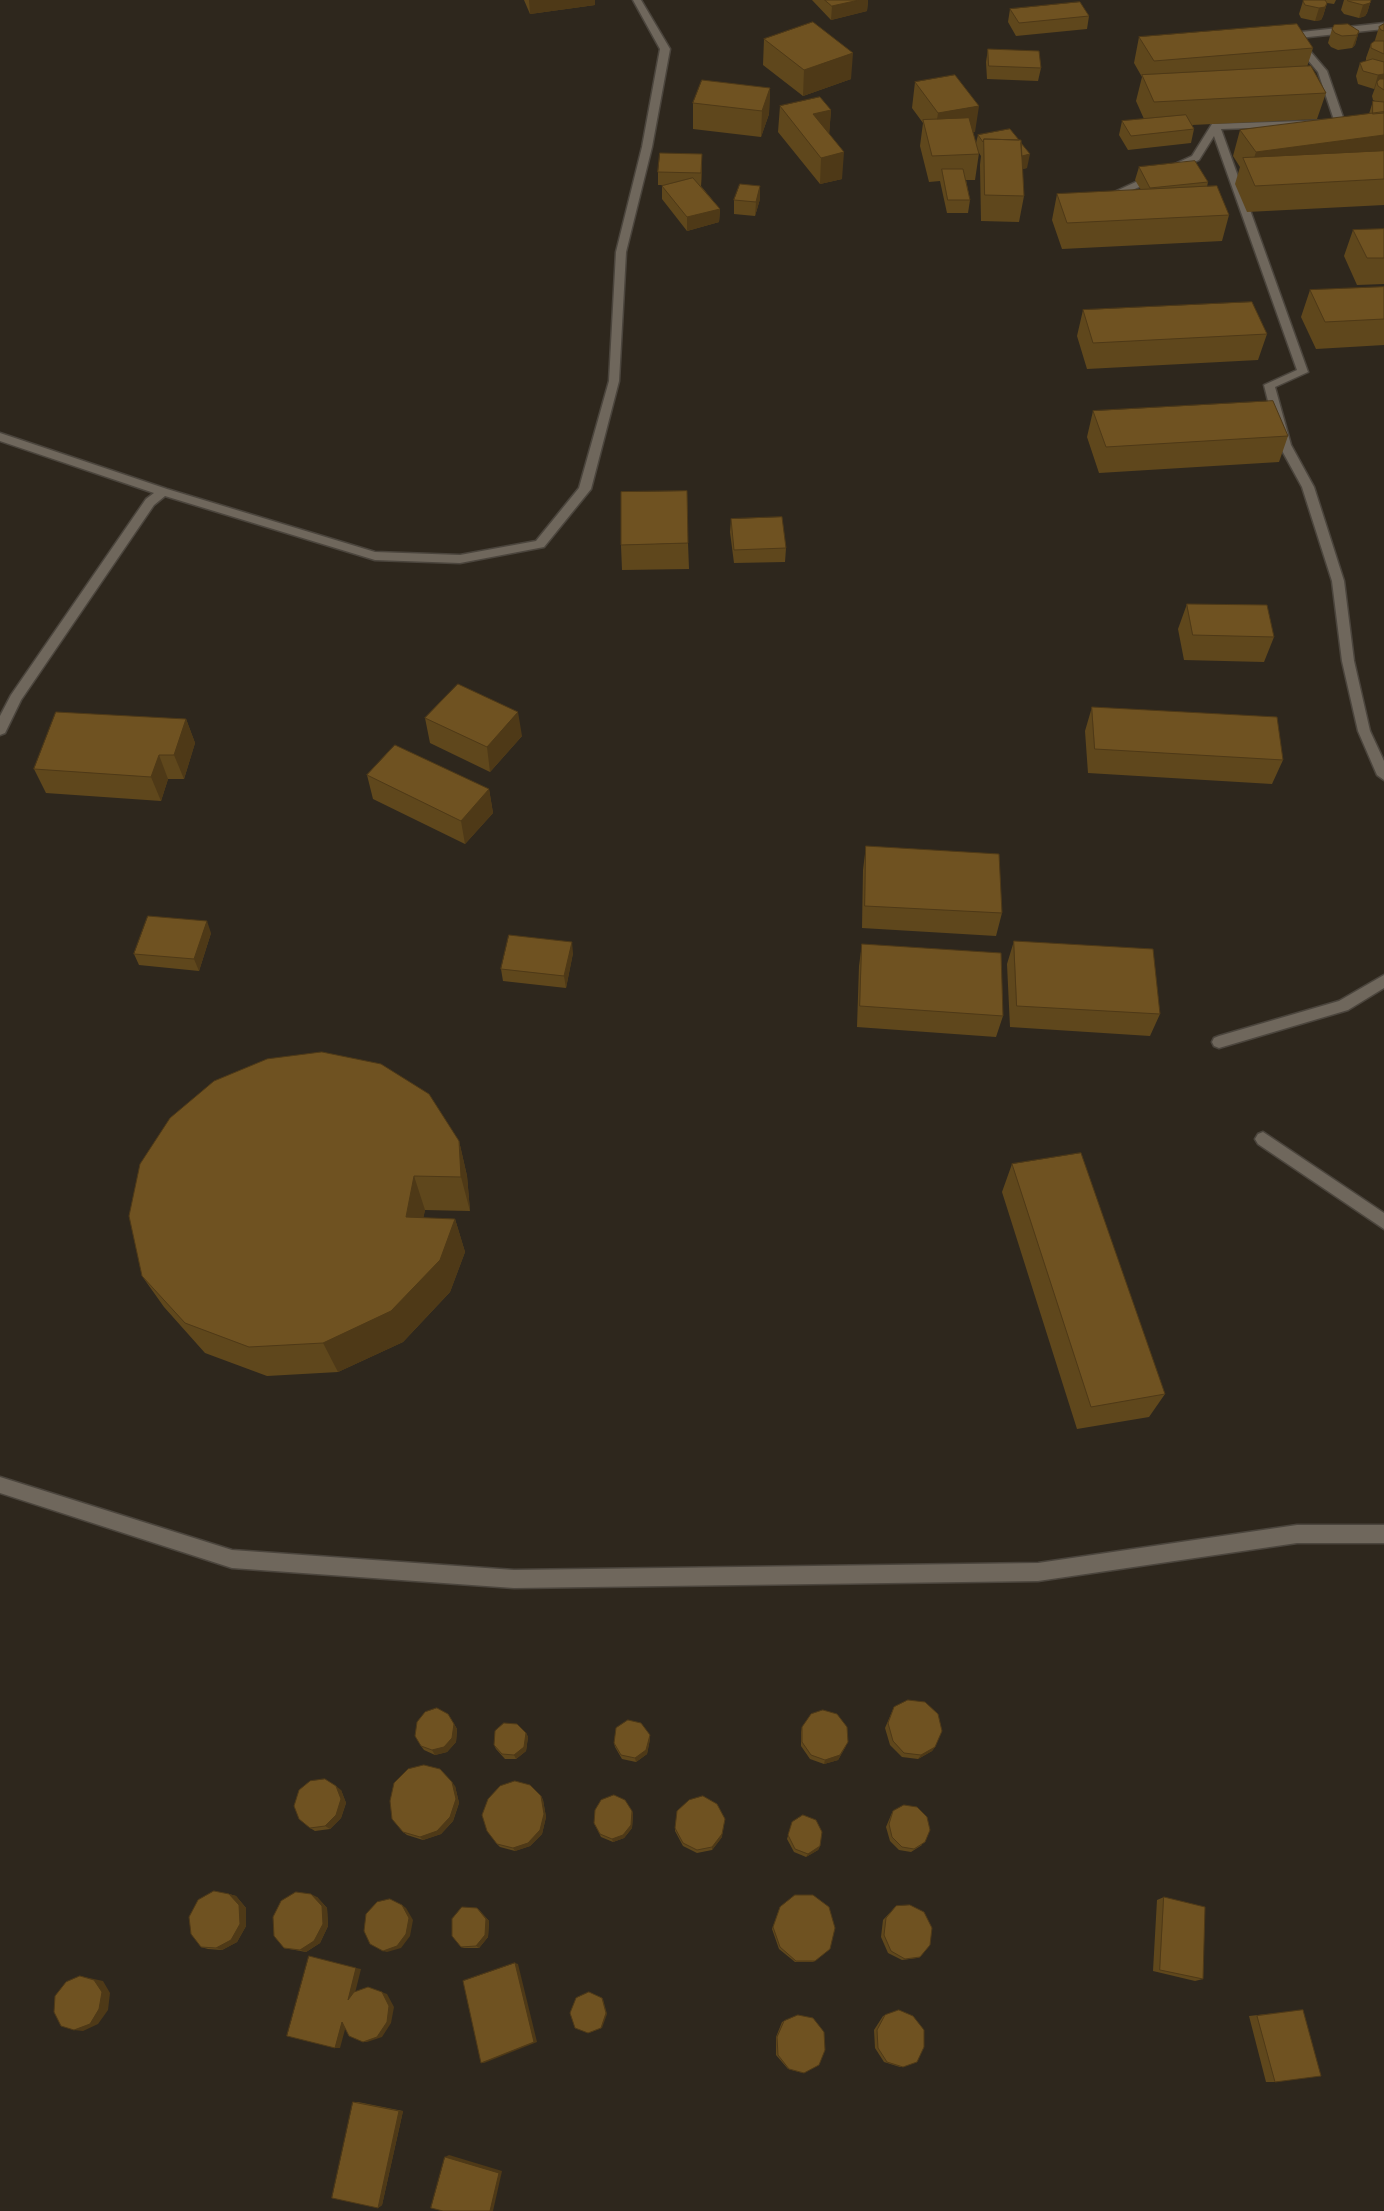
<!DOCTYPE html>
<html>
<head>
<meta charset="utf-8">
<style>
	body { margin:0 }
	canvas { display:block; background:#2e271d }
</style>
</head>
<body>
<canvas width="1384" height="2211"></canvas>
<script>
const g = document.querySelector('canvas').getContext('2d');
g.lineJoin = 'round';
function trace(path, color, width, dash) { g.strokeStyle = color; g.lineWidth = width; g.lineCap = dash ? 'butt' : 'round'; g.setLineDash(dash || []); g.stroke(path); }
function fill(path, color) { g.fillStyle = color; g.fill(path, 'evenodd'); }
const lane = new Path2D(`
	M 1263,1132 L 1384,1213 L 1384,1229 L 1258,1144 L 1255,1139 L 1258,1134 Z`);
const street = new Path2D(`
	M 633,0 L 641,0 L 670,49 L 652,147 L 626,252 L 619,381 L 591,489 L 544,547 L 460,563 L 375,560 L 165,496 L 154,505 L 21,700 L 5,733 L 0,735 L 0,716 L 11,695 L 146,499 L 154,493 L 0,441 L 0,433 L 167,489 L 375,552 L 460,555 L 536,541 L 579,488 L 609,381 L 616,252 L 642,147 L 660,49 Z
	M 1384,23 L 1384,29 L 1299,38 L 1327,71 L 1345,123 L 1343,125 L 1221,129 L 1308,372 L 1275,387 L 1291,445 L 1314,487 L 1344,581 L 1354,661 L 1370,731 L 1384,761 L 1384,780 L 1377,775 L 1358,731 L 1342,661 L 1332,581 L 1302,487 L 1279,445 L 1264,385 L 1297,370 L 1214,136 L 1199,160 L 1108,201 L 1099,199 L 1192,156 L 1212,124 L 1334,120 L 1318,72 L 1288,36 L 1292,33 Z
	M 1384,975 L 1384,988 L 1348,1010 L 1219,1048 L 1214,1046 L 1212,1042 L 1214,1038 L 1219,1036 L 1339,1001 Z
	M 0,1477 L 232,1550 L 514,1570 L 1038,1563 L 1297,1525 L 1384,1525 L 1384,1543 L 1297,1543 L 1038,1581 L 514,1588 L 232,1568 L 0,1493 Z`);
const wall = new Path2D(`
	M 524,0 L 595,0 L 595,5 L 530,14 Z
	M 812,0 L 868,0 L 867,11 L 831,20 Z
	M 1304,0 L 1336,0 L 1334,4 L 1327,3 L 1323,16 L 1321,20 L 1315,21 L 1301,18 L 1299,14 L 1303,1 Z
	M 1344,0 L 1371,0 L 1367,13 L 1365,16 L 1359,18 L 1344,14 L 1341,10 Z
	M 1010,9 L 1089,16 L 1087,29 L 1016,36 L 1008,22 Z
	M 1384,24 L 1384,205 L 1247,212 L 1235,184 L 1240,167 L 1233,156 L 1240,130 L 1369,114 L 1373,101 L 1375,101 L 1373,100 L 1372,96 L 1375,88 L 1374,89 L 1358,84 L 1356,76 L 1360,63 L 1366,61 L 1366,58 L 1371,44 L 1375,41 L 1375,40 L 1379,27 Z
	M 1332,29 L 1359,31 L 1355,45 L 1352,48 L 1338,50 L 1331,47 L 1328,43 Z
	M 1139,37 L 1313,48 L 1307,67 L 1326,93 L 1317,119 L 1192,125 L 1194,129 L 1191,143 L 1128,150 L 1119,135 L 1122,121 L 1144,119 L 1136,101 L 1142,77 L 1134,63 Z
	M 764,39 L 851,79 L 803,96 L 763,65 Z
	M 988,49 L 1041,68 L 1038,81 L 987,79 L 986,62 Z
	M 915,82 L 975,132 L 973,132 L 976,143 L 978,135 L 1021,143 L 1027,168 L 1022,169 L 1024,196 L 1019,222 L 981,221 L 980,165 L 981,156 L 979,153 L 975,180 L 966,180 L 970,200 L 968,213 L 947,213 L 940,181 L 929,182 L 920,146 L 923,123 L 912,108 Z
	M 770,88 L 769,114 L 761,137 L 693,129 L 693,103 Z
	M 780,106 L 831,110 L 829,134 L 842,179 L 820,184 L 778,132 Z
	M 702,154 L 702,168 L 701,186 L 720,209 L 719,222 L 687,231 L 662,199 L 662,186 L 663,185 L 658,185 L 658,172 Z
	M 1139,167 L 1208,182 L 1207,187 L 1229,215 L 1222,241 L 1062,249 L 1052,220 L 1057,194 L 1141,190 L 1135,180 Z
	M 760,199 L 755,216 L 734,214 L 734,200 Z
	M 1384,229 L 1384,284 L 1357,285 L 1344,256 L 1353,230 Z
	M 1384,287 L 1384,345 L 1316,349 L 1301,317 L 1310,290 Z
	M 1083,310 L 1267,334 L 1258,360 L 1087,369 L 1077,336 Z
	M 1093,411 L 1288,436 L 1279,462 L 1099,473 L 1087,437 Z
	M 731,519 L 786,548 L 785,562 L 734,563 L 730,532 Z
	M 688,543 L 689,569 L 622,570 L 621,545 Z
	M 1187,604 L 1274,637 L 1264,662 L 1184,660 L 1178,629 Z
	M 1092,707 L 1283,760 L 1272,784 L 1088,773 L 1085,731 Z
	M 425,718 L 522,736 L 490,772 L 430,743 Z
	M 186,719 L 195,743 L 184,779 L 168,779 L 161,801 L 46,793 L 34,769 Z
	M 367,775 L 489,789 L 493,813 L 465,844 L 373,799 Z
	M 866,846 L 1002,913 L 996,936 L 862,928 L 863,870 Z
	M 211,933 L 199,971 L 139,965 L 134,954 Z
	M 1014,941 L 1160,1014 L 1150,1036 L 1010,1027 L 1007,964 Z
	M 862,944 L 1003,1016 L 996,1037 L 857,1027 L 859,966 Z
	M 573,953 L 566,988 L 503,981 L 501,969 Z
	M 459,1141 L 467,1176 L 470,1211 L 425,1210 L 423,1218 L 455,1219 L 465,1252 L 450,1292 L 403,1342 L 338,1372 L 267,1376 L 205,1353 L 164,1307 L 142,1276 Z
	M 1012,1164 L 1165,1394 L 1149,1417 L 1077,1429 L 1002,1192 Z
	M 894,1707 L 935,1747 L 932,1751 L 918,1759 L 902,1757 L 890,1745 L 885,1728 Z
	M 448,1714 L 457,1729 L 456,1742 L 447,1752 L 435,1755 L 424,1750 L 421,1746 Z
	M 802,1727 L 846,1746 L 838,1760 L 824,1764 L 810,1759 L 801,1746 L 801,1732 Z
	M 526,1733 L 528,1737 L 526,1751 L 516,1759 L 505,1759 L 496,1749 L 494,1745 Z
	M 650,1739 L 647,1754 L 636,1762 L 622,1759 L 615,1747 L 614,1743 Z
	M 455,1786 L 459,1803 L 453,1821 L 441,1834 L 423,1840 L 407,1835 L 403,1832 Z
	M 341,1790 L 346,1803 L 341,1818 L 330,1829 L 315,1831 L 310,1828 Z
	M 541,1796 L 543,1800 L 546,1817 L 542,1834 L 530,1846 L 515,1851 L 500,1847 L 497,1844 Z
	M 632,1811 L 633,1814 L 632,1828 L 624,1838 L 613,1842 L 601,1837 L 594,1823 Z
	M 893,1811 L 922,1845 L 911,1852 L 899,1850 L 890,1841 L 886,1827 L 891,1815 Z
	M 791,1826 L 820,1846 L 818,1850 L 806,1857 L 794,1852 L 787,1839 Z
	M 675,1828 L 722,1837 L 712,1850 L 697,1853 L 683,1846 L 675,1831 Z
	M 229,1894 L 236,1896 L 246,1908 L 246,1926 L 237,1942 L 222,1950 L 208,1949 L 201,1947 Z
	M 317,1897 L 327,1908 L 328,1926 L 320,1943 L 306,1952 L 284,1948 Z
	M 1164,1897 L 1203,1979 L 1195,1981 L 1153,1971 L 1157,1900 Z
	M 896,1906 L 920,1957 L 917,1958 L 902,1960 L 888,1953 L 881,1937 L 883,1920 Z
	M 780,1907 L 828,1950 L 813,1962 L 795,1962 L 779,1949 L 772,1929 Z
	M 477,1908 L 480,1911 L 489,1921 L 488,1937 L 479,1948 L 464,1948 L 461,1947 Z
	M 899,2010 L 903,2067 L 900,2067 L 884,2062 L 875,2048 L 874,2030 L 883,2016 Z
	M 1303,2010 L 1275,2082 L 1266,2082 L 1249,2016 Z
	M 784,2021 L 803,2073 L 788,2069 L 776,2055 L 776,2037 L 782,2022 Z
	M 353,2102 L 358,2102 L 403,2111 L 382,2205 L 378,2208 Z`);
const shadedWall = new Path2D(`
	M 529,0 L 595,0 L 595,5 L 530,14 Z
	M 859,0 L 868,0 L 867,11 L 831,20 L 832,6 Z
	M 1371,0 L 1367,13 L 1365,16 L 1359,18 L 1363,5 Z
	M 1327,3 L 1323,16 L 1321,20 L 1315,21 L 1319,8 Z
	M 1359,31 L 1355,45 L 1352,48 L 1357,35 Z
	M 853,53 L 851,79 L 803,96 L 804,70 Z
	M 1384,74 L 1384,85 L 1377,82 L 1375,88 L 1374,89 L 1378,75 Z
	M 770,88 L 769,114 L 761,137 L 762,111 Z
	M 979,106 L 975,132 L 934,139 L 938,113 Z
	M 831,110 L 829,136 L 813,114 Z
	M 1384,135 L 1384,160 L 1249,173 L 1256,152 Z
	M 844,152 L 842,179 L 820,184 L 821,158 Z
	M 702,154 L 702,168 L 701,187 L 701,173 Z
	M 1030,154 L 1027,168 L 1016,170 L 1019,156 Z
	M 760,186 L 760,199 L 755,216 L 756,202 Z
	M 720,209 L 719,222 L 687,231 L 687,217 Z
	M 518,712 L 522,736 L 490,772 L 487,747 Z
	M 186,719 L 195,743 L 184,779 L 174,755 Z
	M 159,755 L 168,779 L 161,801 L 151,777 Z
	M 489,789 L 493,813 L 465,844 L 461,821 Z
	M 207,921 L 211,933 L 199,971 L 194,959 Z
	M 572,942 L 573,953 L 566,988 L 564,976 Z
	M 459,1141 L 467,1176 L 470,1211 L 461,1177 Z
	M 414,1176 L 425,1210 L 417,1250 L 406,1217 Z
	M 455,1219 L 465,1252 L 450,1292 L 403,1342 L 338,1372 L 323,1343 Z
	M 448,1714 L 457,1729 L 456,1742 L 447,1752 L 435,1755 L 432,1750 Z
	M 526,1733 L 528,1737 L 526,1751 L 516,1759 L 514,1755 Z
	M 650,1735 L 650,1739 L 647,1754 L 636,1762 L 635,1758 Z
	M 848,1742 L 838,1760 L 824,1764 L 825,1760 Z
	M 935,1747 L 932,1751 L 918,1759 L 921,1755 Z
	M 452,1782 L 455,1786 L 459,1803 L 453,1821 L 441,1834 L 423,1840 L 420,1837 Z
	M 336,1786 L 341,1790 L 346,1803 L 341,1818 L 330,1829 L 325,1826 Z
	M 541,1796 L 543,1800 L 546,1817 L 542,1834 L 530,1846 L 515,1851 L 513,1848 Z
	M 632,1811 L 633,1814 L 632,1828 L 624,1838 L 613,1842 L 612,1839 Z
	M 725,1819 L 722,1837 L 712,1850 L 712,1847 Z
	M 820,1846 L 818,1850 L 806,1857 L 808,1854 Z
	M 229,1894 L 236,1896 L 246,1908 L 246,1926 L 237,1942 L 222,1950 L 216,1948 Z
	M 311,1894 L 317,1897 L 327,1908 L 328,1926 L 320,1943 L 306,1952 L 300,1950 Z
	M 402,1905 L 406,1908 L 413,1920 L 410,1936 L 401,1948 L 387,1952 L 383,1951 Z
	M 477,1908 L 480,1911 L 489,1921 L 488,1937 L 479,1948 L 476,1946 Z
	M 515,1963 L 518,1964 L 537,2042 L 484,2063 L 481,2063 Z
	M 356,1968 L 361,1969 L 353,2001 L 348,2000 Z
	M 80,1976 L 103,1981 L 110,1993 L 108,2010 L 98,2024 L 83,2031 L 74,2030 Z
	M 368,1987 L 387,1994 L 394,2007 L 391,2023 L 382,2037 L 367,2042 L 363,2042 Z
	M 602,1998 L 603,1999 L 607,2014 L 602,2028 L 589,2033 L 588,2033 Z
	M 342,2022 L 347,2022 L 340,2048 L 335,2048 Z
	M 399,2111 L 403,2111 L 382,2205 L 378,2208 Z
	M 449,2155 L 502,2171 L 493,2211 L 490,2211 L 445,2157 Z`);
const building = new Path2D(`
	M 825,0 L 859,0 L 832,6 Z
	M 1304,0 L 1325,0 L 1327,3 L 1325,7 L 1319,8 L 1305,5 L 1303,1 Z
	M 1348,0 L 1371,0 L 1370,3 L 1363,5 L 1348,1 Z
	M 1080,2 L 1089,16 L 1019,23 L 1010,9 Z
	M 813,22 L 853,53 L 804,70 L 764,39 Z
	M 1297,24 L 1313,48 L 1154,61 L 1139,37 Z
	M 1348,24 L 1359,31 L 1357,35 L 1342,36 L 1335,33 L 1332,29 L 1334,25 Z
	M 1384,24 L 1384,31 L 1381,30 L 1379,27 Z
	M 1375,41 L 1384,41 L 1384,54 L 1371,48 L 1371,44 Z
	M 988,49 L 1039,51 L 1041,68 L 989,66 Z
	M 1373,59 L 1384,62 L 1384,74 L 1378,75 L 1363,71 L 1360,63 Z
	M 1311,66 L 1326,93 L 1154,102 L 1142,75 Z
	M 955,75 L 979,106 L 938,113 L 915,82 Z
	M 1380,79 L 1384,79 L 1384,90 L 1378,86 L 1377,82 Z
	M 702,80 L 770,88 L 762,111 L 693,103 Z
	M 820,97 L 831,110 L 813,114 L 844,152 L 821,158 L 780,106 Z
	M 1373,101 L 1384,102 L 1384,113 L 1373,114 Z
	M 1384,112 L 1384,135 L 1256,152 L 1240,130 Z
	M 1186,115 L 1194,129 L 1131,136 L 1122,121 Z
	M 969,118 L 979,154 L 932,156 L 923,120 Z
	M 1010,129 L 1019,140 L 984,139 L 983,142 L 978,135 Z
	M 984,139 L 1021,140 L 1024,196 L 985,195 Z
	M 1021,143 L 1030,154 L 1022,156 Z
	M 1384,151 L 1384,179 L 1255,186 L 1243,158 Z
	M 660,153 L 702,154 L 701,173 L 658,172 Z
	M 1195,161 L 1208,182 L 1150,188 L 1139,167 Z
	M 942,169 L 963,169 L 970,200 L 948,200 Z
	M 693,178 L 720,209 L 687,217 L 662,186 Z
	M 740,184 L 760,186 L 756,202 L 734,200 Z
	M 1217,186 L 1229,215 L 1067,223 L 1057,194 Z
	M 1384,229 L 1384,258 L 1367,258 L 1353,230 Z
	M 1384,287 L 1384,319 L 1325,322 L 1310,290 Z
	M 1252,302 L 1267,334 L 1093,343 L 1083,310 Z
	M 1273,401 L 1288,436 L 1106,447 L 1093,411 Z
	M 687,491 L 688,543 L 621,545 L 621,492 Z
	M 782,517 L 786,548 L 734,550 L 731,519 Z
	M 1187,604 L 1267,605 L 1274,637 L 1193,635 Z
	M 458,684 L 518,712 L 487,747 L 425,718 Z
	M 1092,707 L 1277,717 L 1283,760 L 1095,749 Z
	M 56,712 L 186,719 L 174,755 L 159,755 L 151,777 L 34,769 Z
	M 395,745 L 489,789 L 461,821 L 367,775 Z
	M 866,846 L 999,854 L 1002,913 L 865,906 Z
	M 148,916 L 207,921 L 194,959 L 134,954 Z
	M 509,935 L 572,942 L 564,976 L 501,969 Z
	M 1014,941 L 1153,949 L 1160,1014 L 1017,1006 Z
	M 862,944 L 1001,953 L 1003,1016 L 860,1006 Z
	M 322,1052 L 381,1064 L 429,1094 L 459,1141 L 461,1177 L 414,1176 L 406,1217 L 455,1219 L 440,1260 L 391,1311 L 323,1343 L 249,1347 L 185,1323 L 142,1276 L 129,1216 L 140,1164 L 170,1118 L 214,1081 L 267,1059 Z
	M 1081,1153 L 1165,1394 L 1091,1407 L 1012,1164 Z
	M 908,1700 L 925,1702 L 938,1714 L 942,1731 L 935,1747 L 921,1755 L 904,1753 L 893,1741 L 888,1723 L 894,1707 Z
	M 437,1708 L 448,1714 L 454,1724 L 452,1738 L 444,1747 L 432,1750 L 421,1746 L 415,1736 L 417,1722 L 425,1712 Z
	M 823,1710 L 837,1714 L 847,1727 L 848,1742 L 840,1755 L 825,1760 L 811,1755 L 802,1742 L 802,1727 L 811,1714 Z
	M 628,1720 L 641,1723 L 650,1735 L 646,1750 L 635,1758 L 621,1755 L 614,1743 L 616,1728 Z
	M 504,1723 L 517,1724 L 526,1733 L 524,1747 L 514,1755 L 502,1754 L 494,1745 L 495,1731 Z
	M 424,1765 L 440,1769 L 452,1782 L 456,1799 L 450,1817 L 437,1831 L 420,1837 L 403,1832 L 392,1819 L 390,1801 L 394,1783 L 408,1769 Z
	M 325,1779 L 336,1786 L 341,1799 L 336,1815 L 325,1826 L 310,1828 L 299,1819 L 294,1806 L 299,1790 L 310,1781 Z
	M 515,1781 L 530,1785 L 541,1796 L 544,1814 L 540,1830 L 528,1843 L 513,1848 L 497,1844 L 487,1831 L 482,1815 L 488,1799 L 500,1786 Z
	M 614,1795 L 625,1800 L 632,1811 L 631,1825 L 623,1835 L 612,1839 L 600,1834 L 594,1823 L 595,1810 L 601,1800 Z
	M 703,1796 L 717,1804 L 725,1819 L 722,1834 L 712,1847 L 697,1850 L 683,1843 L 675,1828 L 677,1811 L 689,1800 Z
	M 904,1805 L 917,1807 L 927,1817 L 930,1830 L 925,1842 L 914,1849 L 902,1847 L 892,1837 L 889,1824 L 893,1811 Z
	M 803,1815 L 816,1820 L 822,1832 L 820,1846 L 808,1854 L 795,1849 L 788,1835 L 792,1822 Z
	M 214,1891 L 229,1894 L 239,1905 L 240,1924 L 231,1940 L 216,1948 L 201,1947 L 191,1934 L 189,1917 L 198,1900 Z
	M 296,1892 L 311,1894 L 322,1906 L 323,1924 L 314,1941 L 300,1950 L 284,1948 L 274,1936 L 273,1917 L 281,1901 Z
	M 795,1895 L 813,1895 L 829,1907 L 835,1928 L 830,1949 L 815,1961 L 796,1961 L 780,1947 L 773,1927 L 780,1907 Z
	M 1164,1897 L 1205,1907 L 1203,1979 L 1160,1970 Z
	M 390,1899 L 402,1905 L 409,1918 L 406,1934 L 397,1946 L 383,1951 L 370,1944 L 364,1931 L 366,1914 L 377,1902 Z
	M 910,1905 L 924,1912 L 932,1928 L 930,1945 L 920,1957 L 905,1959 L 891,1951 L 884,1935 L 886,1918 L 896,1906 Z
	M 462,1907 L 477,1908 L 486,1919 L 485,1935 L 476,1946 L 461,1947 L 452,1936 L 452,1919 Z
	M 309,1956 L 356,1968 L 348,2000 L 354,1992 L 368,1987 L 382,1992 L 389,2006 L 387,2022 L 377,2037 L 363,2042 L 349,2036 L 342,2022 L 335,2048 L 287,2036 Z
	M 515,1963 L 534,2042 L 481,2063 L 463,1981 Z
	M 80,1976 L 94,1980 L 102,1992 L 99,2009 L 90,2024 L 74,2030 L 61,2026 L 54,2012 L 55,1996 L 66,1982 Z
	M 589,1992 L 602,1998 L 606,2013 L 601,2028 L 588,2033 L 575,2028 L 570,2013 L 576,1998 Z
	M 899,2010 L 913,2016 L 924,2030 L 924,2047 L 917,2062 L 903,2067 L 887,2062 L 878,2048 L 877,2030 L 885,2015 Z
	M 1303,2010 L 1321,2076 L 1275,2082 L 1257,2016 Z
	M 798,2015 L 813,2018 L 824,2032 L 825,2050 L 819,2065 L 804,2073 L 789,2069 L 778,2055 L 777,2037 L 784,2021 Z
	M 353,2102 L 399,2111 L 378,2208 L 332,2198 Z
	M 445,2157 L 499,2173 L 490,2211 L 443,2211 L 431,2208 Z`);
trace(lane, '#4b453d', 3);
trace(street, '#4b453d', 3);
fill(lane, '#6f675c');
fill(street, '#6f675c');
fill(wall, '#5f471c');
fill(shadedWall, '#4e3917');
fill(building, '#6f5221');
trace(building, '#4e3917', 1);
</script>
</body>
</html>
